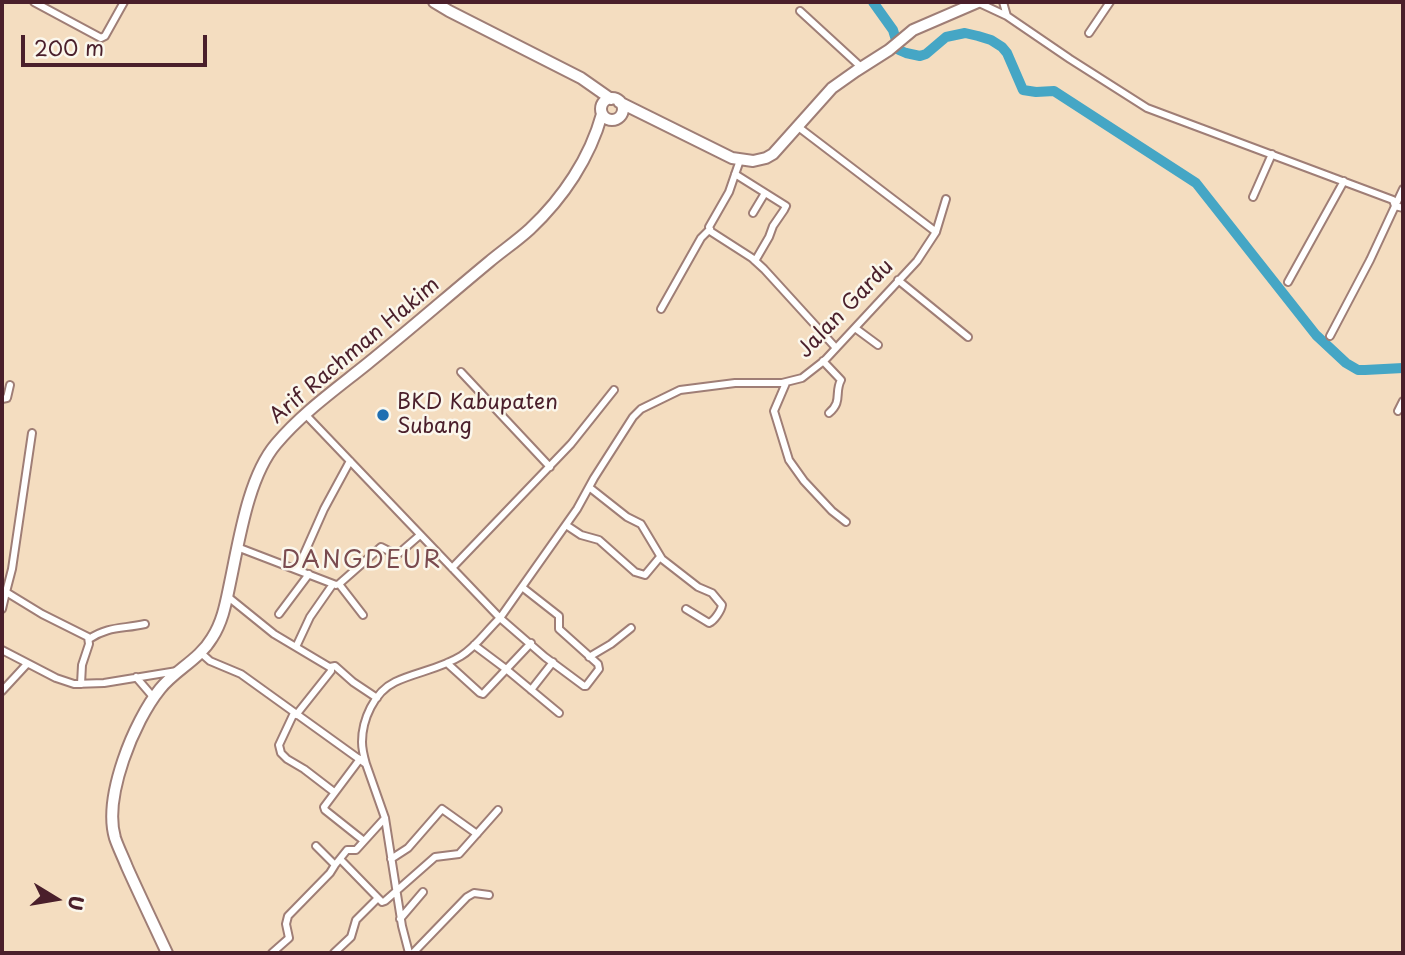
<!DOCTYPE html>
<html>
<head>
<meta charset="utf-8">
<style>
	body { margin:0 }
	#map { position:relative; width:1405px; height:955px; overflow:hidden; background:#f4ddc0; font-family:"Playpen Sans",sans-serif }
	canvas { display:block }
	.frame { position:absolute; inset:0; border:4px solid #4a1f2b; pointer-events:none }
	.north { position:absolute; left:21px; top:864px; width:70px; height:70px; -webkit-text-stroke:5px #fbf7ec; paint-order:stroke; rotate:101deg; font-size:19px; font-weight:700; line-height:28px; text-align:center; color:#4a1f2b }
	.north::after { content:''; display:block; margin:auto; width:24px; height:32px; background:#4a1f2b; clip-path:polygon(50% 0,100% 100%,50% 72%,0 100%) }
	.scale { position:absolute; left:21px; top:35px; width:186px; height:32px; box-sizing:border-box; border:4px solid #4a1f2b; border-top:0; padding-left:9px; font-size:21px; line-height:24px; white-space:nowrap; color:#4a1f2b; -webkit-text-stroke:5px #fbf7ec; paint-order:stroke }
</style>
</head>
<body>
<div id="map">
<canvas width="1405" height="955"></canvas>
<div class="frame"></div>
<div class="north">U</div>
<div class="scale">200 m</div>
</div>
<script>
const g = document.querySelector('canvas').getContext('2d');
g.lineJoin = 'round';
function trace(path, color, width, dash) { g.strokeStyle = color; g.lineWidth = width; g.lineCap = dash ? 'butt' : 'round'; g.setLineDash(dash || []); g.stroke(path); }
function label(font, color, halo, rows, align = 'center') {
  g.font = font + ' "Playpen Sans",sans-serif'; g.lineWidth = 5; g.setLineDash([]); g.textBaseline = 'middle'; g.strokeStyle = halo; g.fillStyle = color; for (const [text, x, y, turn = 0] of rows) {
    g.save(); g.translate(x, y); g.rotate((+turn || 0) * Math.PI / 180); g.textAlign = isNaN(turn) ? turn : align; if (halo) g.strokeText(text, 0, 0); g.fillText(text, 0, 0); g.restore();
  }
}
const river = new Path2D(`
	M 873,2 L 893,30 L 899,50 L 906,53 L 920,56 L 926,54 L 946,37 L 965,33 L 978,36 L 991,40 L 1002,47 L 1007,53 L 1023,90 L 1036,92 L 1054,91 L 1196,183 L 1316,335 L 1346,363 L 1358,370 L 1365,370 L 1403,368`);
const minor = new Path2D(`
	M 34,2 L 101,38 L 105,36 L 124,2
	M 977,2 L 1007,16 L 1070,59 L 1147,108 L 1393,200 L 1395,206 L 1403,208
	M 1003,2 L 1007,16
	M 800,11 L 861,67
	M 1089,33 L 1110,2
	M 797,126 L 936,232
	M 740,160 L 729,192 L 709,227 L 710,231 L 752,258 L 764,269 L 836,348
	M 735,174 L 786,206 L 784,210 L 773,226 L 769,237 L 755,261
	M 1253,197 L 1272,154
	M 753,213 L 765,193
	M 898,280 L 968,337
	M 1288,282 L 1344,181
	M 661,309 L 701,238 L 710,229
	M 855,328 L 878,345
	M 1330,336 L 1370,260 L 1403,189
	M 823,361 L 841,380 C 834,393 843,401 829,413
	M 461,372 L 550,467
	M 786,383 L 774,411 L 789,460 L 804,481 L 832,511 L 846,522
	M 2,399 L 7,398 L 10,385
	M 1398,411 L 1403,401
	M 305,414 L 500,618 C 487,630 476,647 461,656 C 440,669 416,672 395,682 C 374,692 362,720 362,742 C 362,750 364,757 366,764
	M 589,487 L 627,517 L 641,524 L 662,559 L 698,587 L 712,593 L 722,605 C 721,611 714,621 709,623 L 686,609
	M 566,525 L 581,535 L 599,540 L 635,572 L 645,575 L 660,557
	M 237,547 L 336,585 L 339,584 L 381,547 L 397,555 L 420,535
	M 452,568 L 571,444 L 614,390
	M 297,570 L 324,509 L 350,461
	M 339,584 L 363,615
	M 522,587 L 559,616 L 559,629 L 598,664 L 599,669 L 586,686 L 584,686 L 545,657 L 500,618 L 577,509 L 594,478 L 633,417 L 641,409 L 680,390 L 735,383 L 782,383 L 802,378 L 825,360 L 917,261 L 936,232 L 946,199
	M 6,592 L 12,569 L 32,433
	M 227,596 L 274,634 L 331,668 L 331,671 L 296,715
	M 2,609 L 6,592 L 42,614 L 88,637 L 89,644 L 82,665 L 81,684
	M 279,614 L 309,574
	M 89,639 C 108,626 123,629 145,624
	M 474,645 L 506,669 L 559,713
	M 296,647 L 310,617 L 333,584
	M 2,650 L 56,678 L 74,684 L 104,683 L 177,671
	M 201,653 L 210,661 L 241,674 L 366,764 L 385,818 L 402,926 L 409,953
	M 589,657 L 611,644 L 631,628
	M 447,663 L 480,693 L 483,694 L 531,643
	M 330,667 L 335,666 L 353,682 L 377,698
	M 136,677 L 154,698
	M 531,690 L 553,662
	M 2,691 L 27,664
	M 294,713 L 279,745 L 281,753 L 287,759 L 304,769 L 334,792
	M 360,759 L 324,807 L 325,810 L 364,841
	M 316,846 L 335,865
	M 340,859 L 378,898 L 382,902 L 385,901 L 435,857 L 459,854 L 498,810
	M 391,859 L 408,848 L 442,809 L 477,834
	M 400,919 L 423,892
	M 272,953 L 289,938 L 286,924 L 288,916 L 330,873 L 335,865 L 347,850 L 356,850 L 385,818
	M 334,953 L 351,937 L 356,920 L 378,898
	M 413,953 L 467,897 L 474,893 L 489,895`);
const primary = new Path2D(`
	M 434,2 L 449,11 L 581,78 L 611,99
	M601 109a11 11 0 1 1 22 0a11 11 0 1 1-22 0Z
	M 619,102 L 732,158 L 753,161 L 766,158 L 773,154 L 832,88 L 856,71 L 889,50 L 913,30 L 978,2
	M 167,953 C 154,925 140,896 127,867 C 123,857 118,847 115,838 C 103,797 134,721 160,689 C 175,670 199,660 212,638 C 223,621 226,602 230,583 C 239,541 248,477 276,444 C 302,413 336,389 367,364 C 408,331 448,296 489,262 C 502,251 517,241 530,229 C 563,198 590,158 602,114`);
const markers = [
	[383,415,7,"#1f6fb2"]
];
const streetNames = [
	["Jalan Gardu",846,309,-46],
	["Arif Rachman Hakim",355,351,-40]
];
const poiNames = [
	["BKD Kabupaten",397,403],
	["Subang",397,427]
];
const quarterNames = [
	["DANGDEUR",362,561]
];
trace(river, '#45a6c5', 10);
trace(minor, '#9f7e76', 10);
trace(primary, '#9f7e76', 14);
trace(minor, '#fff', 6);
trace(primary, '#fff', 10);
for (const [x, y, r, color] of markers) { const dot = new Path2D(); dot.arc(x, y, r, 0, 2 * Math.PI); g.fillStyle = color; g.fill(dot); trace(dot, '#fbf7ec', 2.5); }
label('21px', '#4a1f2b', '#fbf7ec', streetNames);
label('21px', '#4a1f2b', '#fbf7ec', poiNames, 'left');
g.letterSpacing = '2px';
label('24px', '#7a4b4f', '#fbf7ec', quarterNames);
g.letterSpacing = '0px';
</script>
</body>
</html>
